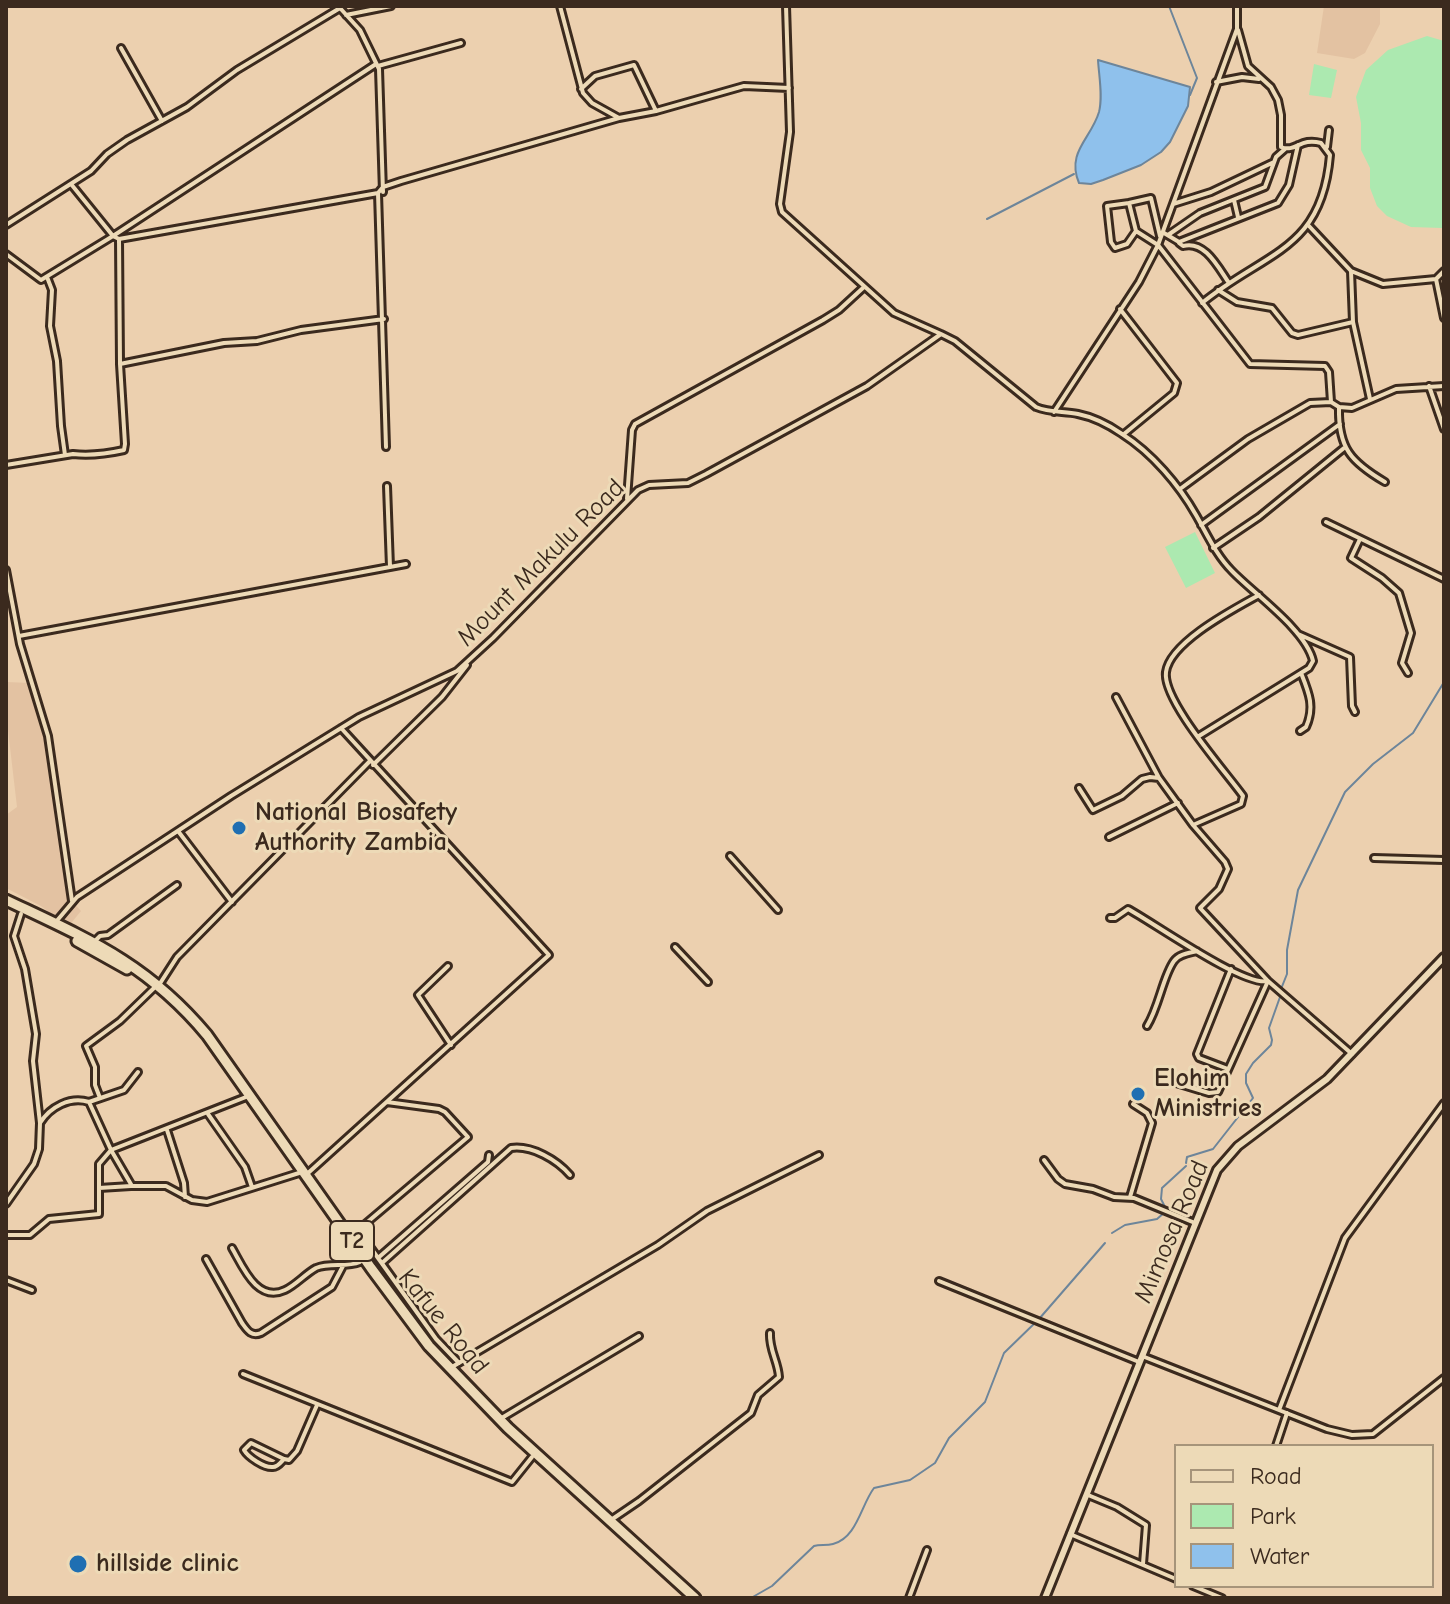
<!DOCTYPE html>
<html>
<head>
<meta charset="utf-8">
<style>
	body { margin:0 }
	#map { position:relative; width:1450px; height:1604px; overflow:hidden; background:#ecd0af; font-family:"Comic Neue",sans-serif }
	canvas { display:block }
	.frame { position:absolute; inset:0; border:8px solid #3b2a1e; pointer-events:none }
	.legend { position:absolute; left:1174px; top:1444px; width:260px; height:144px; box-sizing:border-box; background:#eddab7; border:2px solid #a6947a; margin:0; padding:10px 14px; list-style:none; font-size:24px; color:#3b2a1e }
	.legend li { display:flex; align-items:center; gap:16px; height:40px }
	.legend b { width:40px; border:2px solid #a6947a }
</style>
</head>
<body>
<div id="map">
<canvas width="1450" height="1604"></canvas>
<div class="frame"></div>
<ul class="legend">
<li><b style="height:10px;background:#eddab7"></b>Road</li>
<li><b style="height:22px;background:#ace9b0"></b>Park</li>
<li><b style="height:22px;background:#8fc1ec"></b>Water</li>
</ul>
</div>
<script>
const g = document.querySelector('canvas').getContext('2d');
g.lineJoin = 'round';
function fill(path, color) { g.fillStyle = color; g.fill(path, 'evenodd'); }
function trace(path, color, width, dash) { g.strokeStyle = color; g.lineWidth = width; g.lineCap = dash ? 'butt' : 'round'; g.setLineDash(dash || []); g.stroke(path); }
function label(font, color, halo, rows, align = 'center') {
  g.font = font + ' "Comic Neue",sans-serif'; g.lineWidth = 6; g.setLineDash([]); g.textBaseline = 'middle'; g.strokeStyle = halo; g.fillStyle = color; for (const [text, x, y, turn = 0] of rows) {
    g.save(); g.translate(x, y); g.rotate((+turn || 0) * Math.PI / 180); g.textAlign = isNaN(turn) ? turn : align; if (halo) g.strokeText(text, 0, 0); g.fillText(text, 0, 0); g.restore();
  }
}
const built = new Path2D(`
	M 1324,6 L 1380,6 L 1380,24 L 1365,53 L 1354,59 L 1317,53 Z
	M 6,682 L 30,683 L 45,738 L 69,898 L 81,911 L 68,927 L 41,906 L 6,888 L 6,815 L 17,807 L 6,713 Z`);
const green = new Path2D(`
	M 1427,36 L 1444,41 L 1444,227 L 1442,228 L 1411,227 L 1387,216 L 1377,206 L 1370,188 L 1370,168 L 1361,150 L 1361,123 L 1356,97 L 1366,70 L 1388,50 Z
	M 1314,64 L 1337,70 L 1331,98 L 1309,95 Z
	M 1195,532 L 1215,573 L 1186,588 L 1165,547 Z`);
const water = new Path2D(`
	M 1098,60 L 1190,87 L 1188,106 L 1170,142 L 1161,152 L 1141,165 L 1103,180 L 1091,184 L 1079,183 C 1066,152 1091,139 1099,112 C 1103,96 1099,77 1098,60 Z`);
const stream = new Path2D(`
	M 1169,6 L 1197,78 L 1190,95
	M 987,219 L 1074,174
	M 1281,989 L 1287,974 L 1287,950 L 1298,890 L 1345,792 L 1373,764 L 1413,733 L 1444,682
	M 1186,1163 L 1187,1157 L 1213,1149 L 1253,1098 L 1246,1083 L 1246,1074 L 1253,1063 L 1271,1045 L 1272,1040 L 1269,1028 L 1280,997
	M 1166,1209 L 1161,1199 L 1162,1188 L 1186,1166
	M 1112,1233 L 1125,1225 L 1157,1219 L 1165,1212
	M 751,1598 L 772,1586 L 814,1546 C 820,1544 826,1546 833,1544 C 857,1538 861,1505 874,1488 L 910,1480 L 935,1463 L 949,1438 L 985,1402 L 1004,1353 L 1039,1319 L 1105,1243`);
const street = new Path2D(`
	M 560,6 L 583,93 L 592,103 L 619,118 L 656,111 L 744,86 L 789,88
	M 786,6 L 790,132 L 780,204 L 782,212 L 894,313 L 941,334
	M 340,8 L 360,30 L 379,69 L 383,192
	M 346,15 L 391,6
	M 121,48 L 162,121
	M 378,66 L 461,43
	M 1216,82 L 1242,77 L 1259,79
	M 581,89 L 595,76 L 634,65 L 656,111
	M 1327,147 L 1329,130
	M 71,184 L 113,236 L 376,64
	M 1234,200 L 1238,217
	M 1129,203 L 1151,198 L 1160,236
	M 1173,204 L 1211,192 L 1274,162
	M 6,225 L 91,171 L 107,154 L 127,140 L 187,107 L 237,70 L 340,8
	M 1309,226 L 1351,271 L 1353,322 L 1370,399
	M 1136,231 L 1127,244 L 1115,248 L 1111,242 L 1107,206 L 1129,203 L 1136,231 L 1158,245 L 1250,364 L 1325,366 L 1329,372 L 1331,402
	M 1164,233 L 1179,242 L 1278,203 L 1289,185 L 1298,145
	M 1168,235 L 1200,213 L 1265,187 L 1276,157 L 1285,149
	M 119,239 L 378,193
	M 1179,243 L 1183,246 C 1205,240 1218,267 1229,283
	M 6,254 L 41,280 L 113,236 L 119,239 L 120,364 L 125,444 L 124,450 C 106,454 91,456 73,454 L 6,465
	M 1351,271 L 1383,284 L 1436,279 L 1444,318
	M 47,277 L 52,290 L 50,326 L 57,361 L 61,426 L 65,455
	M 1436,279 L 1444,271
	M 1218,290 L 1237,302 L 1272,308 L 1292,333 L 1298,335 L 1353,322
	M 1202,303 C 1266,251 1322,251 1330,155 L 1321,143 C 1300,137 1296,153 1281,147 L 1281,115 L 1278,100 L 1271,87 L 1248,66 L 1238,30
	M 1120,309 L 1177,383 L 1174,393 L 1124,434
	M 120,364 L 224,343 L 257,341 L 301,330 L 384,319
	M 1429,386 L 1444,429
	M 1339,407 C 1338,448 1351,462 1385,482
	M 1054,412 L 1139,282 L 1158,245 L 1237,29 L 1237,6
	M 386,447 L 378,193 L 383,187 L 401,181 L 619,118
	M 387,486 L 390,567
	M 1180,489 L 1248,439 L 1310,403 L 1331,402 L 1339,407 L 1352,408 L 1396,389 L 1444,386
	M 627,499 L 632,430 L 635,424 L 823,320 L 839,310 L 864,287
	M 1326,522 L 1444,579
	M 1201,525 L 1340,424
	M 1360,539 L 1351,558 L 1382,578 L 1399,593 L 1411,633 L 1402,663 L 1408,673
	M 1213,548 L 1259,517 L 1344,448
	M 6,570 L 20,644 L 48,736 L 72,901
	M 1298,634 L 1350,657 L 1352,706 L 1355,712
	M 19,636 L 406,564
	M 1116,697 L 1159,778 L 1193,825 L 1241,804 L 1243,796 C 1225,771 1162,700 1166,672 C 1170,642 1234,609 1259,595
	M 1300,731 L 1306,727 C 1315,707 1309,693 1301,673
	M 373,765 L 442,697 L 467,665
	M 1079,788 L 1093,810 L 1122,796 L 1142,779 L 1150,777 L 1159,778
	M 1193,825 L 1225,862 L 1228,869 L 1219,889 L 1200,908 L 1268,981 L 1352,1054
	M 178,831 L 232,902
	M 1109,837 L 1178,803
	M 730,856 L 778,910
	M 1374,858 L 1444,860
	M 1110,918 L 1115,918 L 1128,909 C 1154,923 1244,987 1268,981 L 1218,1092 L 1209,1093 L 1176,1083
	M 55,923 L 77,897 L 231,796 L 359,717 L 457,671 L 493,638 L 638,490 L 649,485 L 688,483 L 706,474 L 867,386 L 941,334 L 955,341 L 1036,407 C 1050,413 1064,411 1078,414 C 1093,417 1109,425 1122,434 C 1152,453 1179,485 1196,515 C 1207,534 1216,555 1232,571 C 1254,594 1306,630 1313,661 L 1309,668 L 1199,736
	M 94,942 L 100,936 L 108,935 L 177,885
	M 675,947 L 708,982
	M 448,966 L 418,995 L 451,1045
	M 159,985 L 177,957 L 370,761
	M 1147,1026 C 1159,1007 1163,976 1174,961 C 1179,954 1189,953 1197,951
	M 1228,1069 L 1199,1058 L 1197,1054 L 1231,969
	M 100,1098 L 95,1085 L 95,1067 L 86,1046 L 120,1021 L 154,988
	M 89,1102 L 124,1090 L 138,1072
	M 387,1102 L 439,1109 L 445,1112 L 468,1137 L 358,1230 L 436,1339 L 459,1363
	M 208,1114 L 245,1167 L 252,1187
	M 40,1123 C 50,1107 70,1096 89,1102 L 111,1150 L 132,1186 L 166,1186 L 192,1200 L 207,1202 L 299,1173
	M 167,1130 L 184,1183 L 185,1197
	M 1044,1160 L 1058,1179 L 1065,1184 L 1093,1189 L 1114,1197 L 1134,1198 L 1195,1223
	M 307,1174 L 549,955 L 341,728
	M 131,1186 L 99,1188 L 99,1164 L 111,1150 L 246,1097
	M 1130,1197 L 1152,1123 L 1147,1113 L 1133,1104
	M 6,1204 L 34,1164 L 39,1149 L 40,1123 L 33,1061 L 36,1034 L 25,969 L 14,936 L 21,914
	M 6,1235 L 30,1235 L 49,1219 L 99,1214 L 99,1188
	M 232,1248 C 243,1267 257,1303 285,1290 C 296,1285 305,1274 316,1268 C 330,1262 346,1268 360,1262
	M 378,1258 L 488,1162 L 489,1155
	M 206,1259 L 242,1323 C 247,1330 251,1337 261,1333 L 332,1287 L 343,1266
	M 382,1263 L 511,1148 C 532,1145 557,1160 570,1175
	M 6,1280 L 32,1290
	M 939,1281 L 1139,1362
	M 1142,1356 L 1327,1429 L 1352,1435 L 1373,1434 L 1444,1378
	M 452,1367 L 658,1245 L 707,1211 L 819,1155
	M 243,1374 L 512,1482 L 532,1457
	M 1279,1410 L 1345,1238 L 1444,1103
	M 500,1419 L 639,1336
	M 1276,1446 L 1287,1413
	M 284,1459 L 251,1443 L 244,1450 C 248,1457 264,1468 273,1467 C 278,1467 281,1462 284,1459 L 289,1460 L 297,1451 L 317,1405
	M 1088,1495 L 1117,1507 L 1146,1525 L 1143,1564
	M 611,1520 L 639,1501 L 751,1413 L 758,1395 L 779,1377 C 778,1361 769,1350 770,1333
	M 1070,1534 L 1176,1579
	M 1193,1586 L 1222,1598
	M 909,1598 L 927,1550`);
const secondary = new Path2D(`
	M 1045,1598 L 1217,1170 L 1238,1146 L 1327,1079 L 1444,957`);
const highway = new Path2D(`
	M 6,900 C 88,939 147,963 207,1035 L 371,1268 L 429,1346 L 508,1428 L 695,1598
	M 77,941 L 127,969`);
const markers = [
	[239,828,8,"#1f6fb2"],
	[1138,1094,8,"#1f6fb2"],
	[78,1564,10,"#1f6fb2"]
];
const shields = [
	[352,1241,44]
];
const shieldNames = [
	["T2",352,1241]
];
const streetNames = [
	["Mount Makulu Road",541,563,-45],
	["Mimosa Road",1172,1232,-67],
	["Kafue Road",443,1322,51]
];
const poiNames = [
	["National Biosafety",255,813],
	["Authority Zambia",255,843],
	["Elohim",1154,1079],
	["Ministries",1154,1109],
	["hillside clinic",96,1564]
];
fill(built, '#e3c2a2');
fill(green, '#ace9b0');
fill(water, '#8fc1ec');
trace(water, '#6d859a', 2);
trace(stream, '#6d859a', 2);
trace(street, '#3b2a1e', 10);
trace(secondary, '#3b2a1e', 12);
trace(highway, '#3b2a1e', 15);
trace(street, '#eddab7', 4);
trace(secondary, '#eddab7', 6);
trace(highway, '#eddab7', 9);
for (const [x, y, r, color] of markers) { const dot = new Path2D(); dot.arc(x, y, r, 0, 2 * Math.PI); g.fillStyle = color; g.fill(dot); trace(dot, '#eddab7', 3); }
for (const [x, y, w] of shields) { const box = new Path2D(); box.roundRect(x - w / 2, y - 20, w, 40, 6); g.fillStyle = '#eddab7'; g.fill(box); trace(box, '#3b2a1e', 2); }
label('bold 24px', '#3b2a1e', null, shieldNames);
label('26px', '#3b2a1e', '#eddab7', streetNames);
label('bold 26px', '#3b2a1e', '#eddab7', poiNames, 'left');
</script>
</body>
</html>
